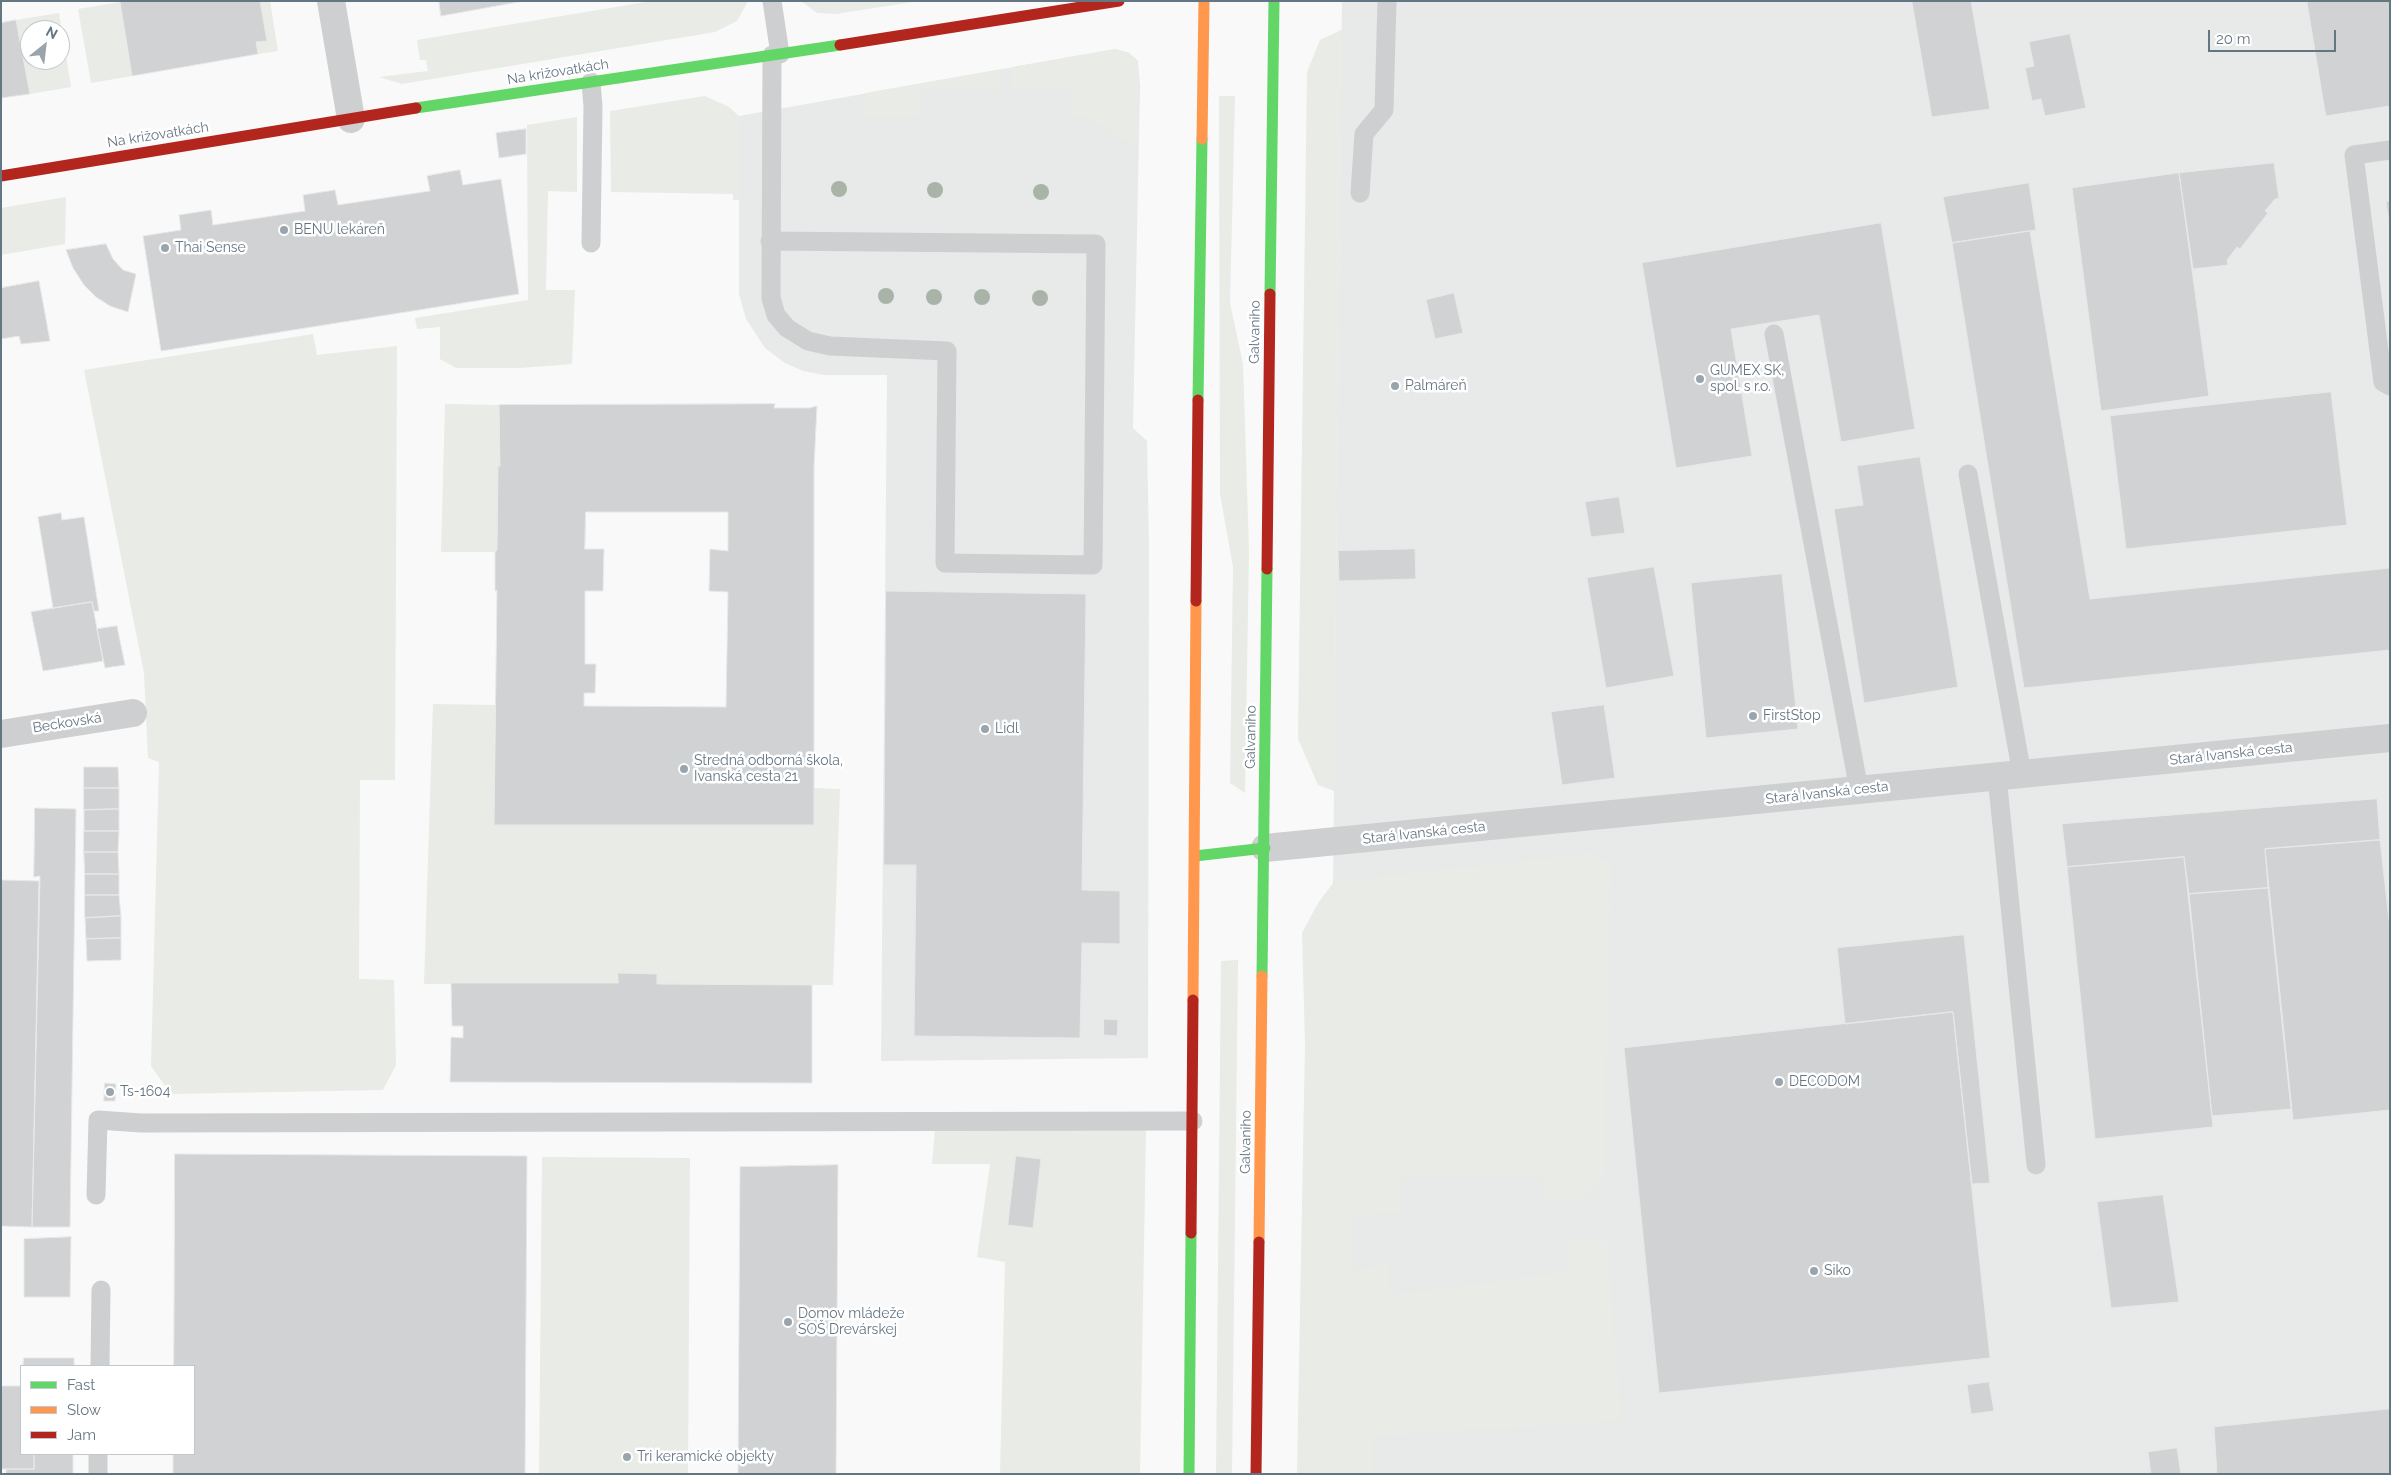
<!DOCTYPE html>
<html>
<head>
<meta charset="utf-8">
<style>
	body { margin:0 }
	#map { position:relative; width:2391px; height:1475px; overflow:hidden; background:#f9f9f9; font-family:Raleway,sans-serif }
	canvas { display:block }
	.frame { position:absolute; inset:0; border:2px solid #657683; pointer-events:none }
	.legend { position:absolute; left:20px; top:1365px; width:175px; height:90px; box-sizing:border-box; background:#fff; border:1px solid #c1c8cd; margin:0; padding:6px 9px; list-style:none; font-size:15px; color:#657683 }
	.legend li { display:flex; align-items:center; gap:10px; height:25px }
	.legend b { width:25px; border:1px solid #c1c8cd }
	.north { position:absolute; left:20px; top:20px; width:50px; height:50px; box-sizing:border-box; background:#fff; border:1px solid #c1c8cd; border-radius:50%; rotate:29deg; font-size:14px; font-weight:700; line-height:20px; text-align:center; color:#657683 }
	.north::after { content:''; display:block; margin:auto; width:18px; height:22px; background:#99a4ac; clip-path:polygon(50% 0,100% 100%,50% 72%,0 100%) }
	.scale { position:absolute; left:2208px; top:30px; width:128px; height:22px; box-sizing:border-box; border:2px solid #657683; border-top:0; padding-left:6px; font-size:15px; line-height:18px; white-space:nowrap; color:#657683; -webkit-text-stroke:4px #fff; paint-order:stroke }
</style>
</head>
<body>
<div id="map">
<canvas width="2391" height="1475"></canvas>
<div class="frame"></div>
<ul class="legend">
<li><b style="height:6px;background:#63d668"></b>Fast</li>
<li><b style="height:6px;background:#ff974d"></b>Slow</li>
<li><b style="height:6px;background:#b3261e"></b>Jam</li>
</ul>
<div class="north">N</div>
<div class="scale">20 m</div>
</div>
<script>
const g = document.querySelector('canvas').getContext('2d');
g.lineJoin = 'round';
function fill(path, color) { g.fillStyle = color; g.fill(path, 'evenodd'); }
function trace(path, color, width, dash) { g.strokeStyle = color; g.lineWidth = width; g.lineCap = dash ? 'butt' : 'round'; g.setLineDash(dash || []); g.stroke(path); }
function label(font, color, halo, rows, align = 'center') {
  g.font = font + ' Raleway,sans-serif'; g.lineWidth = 5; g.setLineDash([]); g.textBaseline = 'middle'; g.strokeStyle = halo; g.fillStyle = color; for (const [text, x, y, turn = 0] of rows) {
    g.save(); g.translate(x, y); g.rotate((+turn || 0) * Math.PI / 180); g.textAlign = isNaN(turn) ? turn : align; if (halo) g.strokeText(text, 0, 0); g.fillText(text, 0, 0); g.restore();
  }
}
const built = new Path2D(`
	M 1342,1 L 2390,1 L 2390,1474 L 1327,1474 Z
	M 1115,49 L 1129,53 L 1138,61 L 1140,86 L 1133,428 L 1147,441 L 1149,548 L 1148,1058 L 881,1061 L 887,375 L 824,375 L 803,371 L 785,363 L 765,348 L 746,319 L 739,294 L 739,116 Z`);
const green = new Path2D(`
	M 260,1 L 270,1 L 278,51 L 258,54 L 256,42 Z
	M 652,1 L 748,1 L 737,21 L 715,32 L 402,84 L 379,77 L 428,71 L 426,60 L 420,60 L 417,40 Z
	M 801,1 L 919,1 L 836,14 L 817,13 Z
	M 120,2 L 132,76 L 91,83 L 78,9 Z
	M 59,13 L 71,87 L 30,94 L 16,20 ZM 30,30 L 60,30 L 60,60 L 30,60 Z
	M 1343,29 L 1342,34 L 1334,791 L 1318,785 L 1298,739 L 1307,72 L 1320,40 Z
	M 1115,49 L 1129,53 L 1138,61 L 1138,144 L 1126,141 L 1085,117 L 1073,118 L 1073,89 L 1012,90 L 1012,67 Z
	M 1002,69 L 1000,90 L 921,89 L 919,116 L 864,117 L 865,93 Z
	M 705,96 L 729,107 L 739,116 L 739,200 L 733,200 L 733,194 L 611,192 L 610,111 Z
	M 1219,96 L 1235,96 L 1230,303 L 1243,364 L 1249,551 L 1245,793 L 1230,783 L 1233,567 L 1220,494 Z
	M 577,117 L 577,192 L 548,191 L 546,290 L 575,290 L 572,364 L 520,368 L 456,368 L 440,359 L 440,327 L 417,329 L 415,318 L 528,300 L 527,125 Z
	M 66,197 L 65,244 L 1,255 L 1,208 Z
	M 313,334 L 317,355 L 397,346 L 395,780 L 360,780 L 359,979 L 394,980 L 396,1065 L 383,1090 L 171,1094 L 151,1066 L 159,762 L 148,758 L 144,673 L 84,370 Z
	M 445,404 L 499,405 L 500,466 L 498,466 L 497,550 L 495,552 L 441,552 Z
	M 433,704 L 495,705 L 494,824 L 814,824 L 814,788 L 840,789 L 833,985 L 657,984 L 657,974 L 619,973 L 618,983 L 424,984 Z
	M 1594,853 L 1611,866 L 1604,1177 L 1577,1201 L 1543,1200 L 1542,1177 L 1402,1178 L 1400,1212 L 1354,1217 L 1352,1271 L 1389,1263 L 1391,1295 L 1567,1272 L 1567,1241 L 1607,1241 L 1622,1421 L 1374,1436 L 1373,1474 L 1297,1474 L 1305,1044 L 1302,933 L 1318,903 L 1334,882 Z
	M 1238,960 L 1232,1474 L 1216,1474 L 1221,961 Z
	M 935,1129 L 1146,1130 L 1140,1474 L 1000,1474 L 1005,1262 L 977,1257 L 990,1164 L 932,1164 Z
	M 542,1157 L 690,1158 L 688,1474 L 539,1474 Z`);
const building = new Path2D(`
	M 127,1 L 260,1 L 267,41 L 256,42 L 258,54 L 132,76 L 120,2 Z
	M 439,1 L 524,1 L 441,16 Z
	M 1912,1 L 1971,1 L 1990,109 L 1932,117 Z
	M 2307,1 L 2390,1 L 2390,106 L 2326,116 Z
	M 16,20 L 30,94 L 1,98 L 1,23 Z
	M 2070,34 L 2086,108 L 2045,116 L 2041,99 L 2032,101 L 2025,68 L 2034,66 L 2029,42 Z
	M 526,129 L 526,154 L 499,158 L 496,133 Z
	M 2274,163 L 2279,198 L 2275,199 L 2265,211 L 2268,213 L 2240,249 L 2237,247 L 2227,260 L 2228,265 L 2193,269 L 2179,173 Z
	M 460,170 L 463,185 L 501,179 L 519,294 L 161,351 L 143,236 L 181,230 L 179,215 L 211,210 L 213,225 L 305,211 L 303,195 L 335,190 L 338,205 L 430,191 L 427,176 Z
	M 2179,173 L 2209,396 L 2101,411 L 2072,188 Z
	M 2029,183 L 2036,230 L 1952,243 L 1943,197 Z
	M 2390,201 L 2390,227 L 2386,202 Z
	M 1881,223 L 1915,429 L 1841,442 L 1819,315 L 1731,329 L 1752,456 L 1676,468 L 1642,263 Z
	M 2030,231 L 2090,599 L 2390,568 L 2390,650 L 2024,688 L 1952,243 Z
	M 106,244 L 113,259 L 123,270 L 136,274 L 128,312 L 110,306 L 96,297 L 84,285 L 73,268 L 66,250 Z
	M 39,281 L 50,341 L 21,344 L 19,336 L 1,339 L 1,288 Z
	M 1454,293 L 1463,333 L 1435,339 L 1426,300 Z
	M 2331,392 L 2347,525 L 2126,549 L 2110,416 Z
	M 775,404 L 774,408 L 809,408 L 817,406 L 814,467 L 814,825 L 494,825 L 497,590 L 495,591 L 495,552 L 497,550 L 498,466 L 500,466 L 499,405 ZM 586,512 L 728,512 L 728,551 L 710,549 L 709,591 L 728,592 L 726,707 L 584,706 L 584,693 L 595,693 L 596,664 L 585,664 L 585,591 L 603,591 L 604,549 L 585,549 Z
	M 1920,457 L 1958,687 L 1864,703 L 1834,509 L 1863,505 L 1857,466 Z
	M 1619,497 L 1625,533 L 1591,537 L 1585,502 Z
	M 61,513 L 62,520 L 84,517 L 99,611 L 94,611 L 92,602 L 53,608 L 38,517 Z
	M 1415,549 L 1416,579 L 1339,581 L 1338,551 Z
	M 1654,567 L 1674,676 L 1606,688 L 1587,578 Z
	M 1782,574 L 1798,729 L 1706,738 L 1691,583 Z
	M 886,591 L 1086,594 L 1082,890 L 1120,891 L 1120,944 L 1082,943 L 1080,1038 L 914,1036 L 916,865 L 884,865 Z
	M 92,602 L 103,661 L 43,671 L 31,612 Z
	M 117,626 L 125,665 L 105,668 L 97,629 Z
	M 1604,705 L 1615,778 L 1562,785 L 1551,712 Z
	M 84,767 L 118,767 L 119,788 L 84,788 Z
	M 84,788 L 119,788 L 119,809 L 84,810 Z
	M 2377,799 L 2380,840 L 2265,849 L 2268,888 L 2189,894 L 2184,857 L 2067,867 L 2062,824 Z
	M 35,808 L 76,809 L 70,1227 L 32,1227 L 40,876 L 34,877 Z
	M 119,809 L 119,831 L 84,831 L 84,810 Z
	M 84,831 L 119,831 L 118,852 L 84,852 Z
	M 2380,840 L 2390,928 L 2390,1110 L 2293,1120 L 2265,849 Z
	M 84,852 L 118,852 L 119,874 L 85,874 Z
	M 2184,857 L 2213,1127 L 2095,1139 L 2067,867 Z
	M 85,874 L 119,874 L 119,895 L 85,895 Z
	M 1,880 L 39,881 L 32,1227 L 1,1226 Z
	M 2268,888 L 2291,1109 L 2212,1116 L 2189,894 Z
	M 85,895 L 119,895 L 121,916 L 85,918 Z
	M 121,916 L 121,938 L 86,939 L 85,918 Z
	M 1964,935 L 1990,1183 L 1972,1184 L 1953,1012 L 1845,1024 L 1837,948 Z
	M 121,938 L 121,960 L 87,961 L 86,939 Z
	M 618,973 L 657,974 L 657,984 L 812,985 L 812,1083 L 450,1082 L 451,1037 L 463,1038 L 463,1026 L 452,1026 L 451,983 L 618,983 Z
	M 1953,1012 L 1990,1358 L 1659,1393 L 1624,1048 Z
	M 1104,1019 L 1118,1020 L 1117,1036 L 1104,1035 Z
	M 105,1083 L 116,1084 L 115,1101 L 104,1101 Z
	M 175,1154 L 527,1156 L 525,1474 L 173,1474 L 173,1454 L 194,1454 L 194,1366 L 174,1366 Z
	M 1016,1156 L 1041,1159 L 1033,1228 L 1008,1225 Z
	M 838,1165 L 836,1474 L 738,1474 L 740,1167 Z
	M 2163,1195 L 2179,1302 L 2111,1308 L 2097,1202 Z
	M 71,1237 L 70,1297 L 24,1297 L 24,1239 Z
	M 24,1358 L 74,1358 L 74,1366 L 23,1366 Z
	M 1989,1382 L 1994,1411 L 1971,1414 L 1967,1385 Z
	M 1,1386 L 21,1386 L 21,1454 L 34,1454 L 34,1469 L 1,1469 Z
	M 2390,1409 L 2390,1474 L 2217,1474 L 2214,1427 Z
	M 2177,1448 L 2181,1474 L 2151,1474 L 2148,1452 Z
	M 34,1454 L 73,1454 L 73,1474 L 6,1474 L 6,1469 L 34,1469 Z`);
const lane = new Path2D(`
	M 772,1 L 780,54
	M 2390,150 L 2354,155 L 2383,382 L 2390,386
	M 1360,193 L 1364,134 L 1384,110 L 1387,1
	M 770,241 L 1096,244 L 1093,565 L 945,563 L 947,351 L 830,346 L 808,341 L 787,328 L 776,315 L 771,298 L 772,55
	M 591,243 L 593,107 L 591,82
	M 1774,334 L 1859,790
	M 1968,474 L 2022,774
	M 1997,776 L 2036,1165
	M 96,1195 L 98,1120 L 141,1123 L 1193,1121
	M 100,1366 L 101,1290
	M 98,1474 L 98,1454`);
const street = new Path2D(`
	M 331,1 L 351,119
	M 1,734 L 133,713
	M 1265,848 L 2390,738`);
const fast = new Path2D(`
	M 416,108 L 840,45
	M 1270,294 L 1274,1
	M 1198,400 L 1202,139
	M 1195,856 L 1265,848
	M 1262,976 L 1267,569
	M 1189,1474 L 1191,1233`);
const slow = new Path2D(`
	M 1202,139 L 1204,1
	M 1193,1000 L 1196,601
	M 1259,1242 L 1262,976`);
const jam = new Path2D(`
	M 840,45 L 1119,1
	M 1,176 L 416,108
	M 1267,569 L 1270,294
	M 1196,601 L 1198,400
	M 1191,1233 L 1193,1000
	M 1256,1474 L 1259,1242`);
const trees = [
	[839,189],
	[935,190],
	[1041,192],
	[886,296],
	[934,297],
	[982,297],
	[1040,298]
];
const markers = [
	[284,230,5,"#99a4ac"],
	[165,248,5,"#99a4ac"],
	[1700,379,5,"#99a4ac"],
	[1395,386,5,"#99a4ac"],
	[1753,716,5,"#99a4ac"],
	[985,729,5,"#99a4ac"],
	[684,769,5,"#99a4ac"],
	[1779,1082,5,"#99a4ac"],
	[110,1092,5,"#99a4ac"],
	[1814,1271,5,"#99a4ac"],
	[788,1322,5,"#99a4ac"],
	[627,1457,5,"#99a4ac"]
];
const streetNames = [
	["Na križovatkách",558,72,-9],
	["Na križovatkách",158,135,-9],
	["Galvaniho",1255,332,-89],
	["Beckovská",67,723,-9],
	["Galvaniho",1251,737,-89],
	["Stará Ivanská cesta",2231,754,-6],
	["Stará Ivanská cesta",1827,793,-6],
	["Stará Ivanská cesta",1424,833,-6],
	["Galvaniho",1246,1142,-89]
];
const poiNames = [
	["BENU lekáreň",294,230],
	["Thai Sense",175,248],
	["GUMEX SK,",1710,371],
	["spol. s r.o.",1710,387],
	["Palmáreň",1405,386],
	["FirstStop",1763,716],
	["Lidl",995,729],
	["Stredná odborná škola,",694,761],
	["Ivanská cesta 21",694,777],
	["DECODOM",1789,1082],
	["Ts-1604",120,1092],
	["Siko",1824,1271],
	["Domov mládeže",798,1314],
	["SOŠ Drevárskej",798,1330],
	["Tri keramické objekty",637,1457]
];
fill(built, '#e8e9e9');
fill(green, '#e8ebe6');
fill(building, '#d0d2d3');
trace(building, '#e8e8e8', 1);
trace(lane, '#cecfd0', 19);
trace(street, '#cecfd0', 28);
trace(fast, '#63d668', 11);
trace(slow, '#ff974d', 11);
trace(jam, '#b3261e', 11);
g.fillStyle = '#a9b3a7';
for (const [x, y] of trees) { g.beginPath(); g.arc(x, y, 8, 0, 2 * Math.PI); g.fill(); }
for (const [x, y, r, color] of markers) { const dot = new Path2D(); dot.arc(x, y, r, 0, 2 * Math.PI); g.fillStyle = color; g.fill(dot); trace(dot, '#fff', 2); }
label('14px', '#657683', '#fff', streetNames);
label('14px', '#657683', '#fff', poiNames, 'left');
</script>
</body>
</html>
